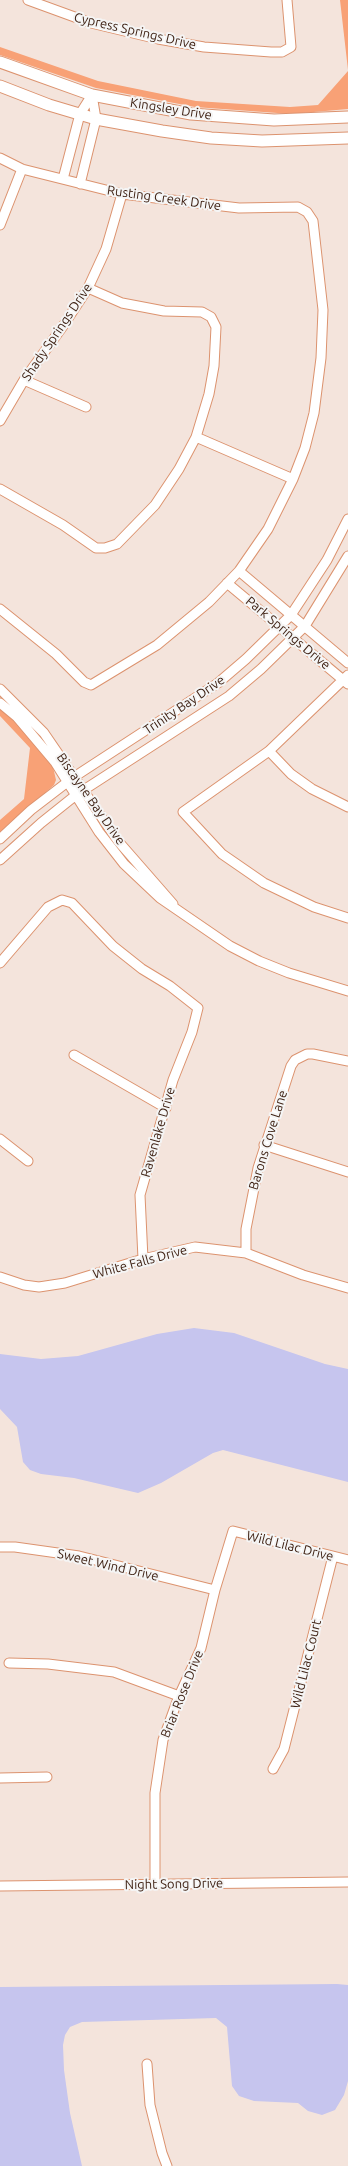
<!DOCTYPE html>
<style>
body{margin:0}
canvas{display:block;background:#f4e4dc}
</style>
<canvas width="348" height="2166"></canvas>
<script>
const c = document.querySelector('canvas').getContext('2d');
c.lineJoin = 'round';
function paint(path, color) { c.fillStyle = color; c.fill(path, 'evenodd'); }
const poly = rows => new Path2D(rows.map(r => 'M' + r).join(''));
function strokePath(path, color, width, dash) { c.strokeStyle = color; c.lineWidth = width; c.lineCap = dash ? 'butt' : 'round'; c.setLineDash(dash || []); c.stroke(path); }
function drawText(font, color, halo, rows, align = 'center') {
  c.font = font + ' Ubuntu,sans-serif'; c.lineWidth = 4; c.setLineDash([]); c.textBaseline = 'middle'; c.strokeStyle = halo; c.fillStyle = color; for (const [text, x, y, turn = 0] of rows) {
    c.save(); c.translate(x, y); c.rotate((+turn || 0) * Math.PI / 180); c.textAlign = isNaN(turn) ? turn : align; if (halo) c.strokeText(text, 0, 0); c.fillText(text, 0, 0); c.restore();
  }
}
paint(poly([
 [340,0,348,0,348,70],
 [0,47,98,81,196,101,290,107,318,105,348,71,348,109,291,114,195,107,96,88,0,55],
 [0,708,20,726,53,767,56,780,54,785,0,833,0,820,24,799,30,748,0,716]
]), '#f8a176');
paint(poly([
 [194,1328,234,1333,325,1364,348,1369,348,1482,223,1450,213,1453,161,1483,138,1493,74,1478,41,1474,30,1470,23,1462,17,1427,0,1409,0,1354,41,1359,78,1356,157,1334],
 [337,1984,348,1985,348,2081,344,2095,335,2110,322,2115,308,2111,298,2103,254,2101,239,2096,232,2086,227,2027,216,2018,82,2022,70,2027,65,2035,63,2045,64,2070,70,2113,82,2166,0,2166,0,1987]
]), '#c6c5ee');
const minor = poly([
 [28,0,91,23,158,39,204,47,271,52,282,52,291,47,287,0],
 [0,158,22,169,122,194,239,208,298,207,307,212,313,221,323,310,321,358,314,413,305,448,293,479,268,529,239,571,209,602,157,645,91,685,84,682,56,654,0,609],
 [63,179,80,114,92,95],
 [80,184,96,119,92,95],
 [0,225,22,169],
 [24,380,86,407],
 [0,421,24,380,63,326,88,288,106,249,122,194],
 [196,437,293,479],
 [0,489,63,525,96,548,105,548,117,544,155,505,179,469,196,437,209,394,214,366,216,327,211,317,202,312,164,311,122,303,88,288],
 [239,571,348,663],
 [227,583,348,684],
 [348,675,269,751,183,812,222,854,264,883,314,907,348,918],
 [0,689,44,733,118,841,173,904],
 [0,703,17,717,55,762,99,832,124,864,160,898,230,946,259,961,289,973,348,991],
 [269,751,291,774,312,789,348,807],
 [0,839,31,810,74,777,218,683,246,659,291,615,327,560,348,519],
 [0,860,41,823,76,795,229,696,261,669,305,626,348,556],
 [0,963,48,907,62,900,72,903,113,946,142,969,170,986,198,1008,192,1032,173,1080,140,1195,143,1259],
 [74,1055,166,1108],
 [0,1139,28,1161],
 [264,1145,348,1172],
 [246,1253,246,1229,258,1168,291,1066,295,1060,307,1054,313,1054,348,1061],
 [0,1277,24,1285,39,1287,65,1283,143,1259,195,1247,246,1253,303,1275,348,1288],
 [0,1547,15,1547,79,1556,215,1590],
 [9,1663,48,1664,114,1672,179,1696],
 [273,1769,284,1749,333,1556],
 [0,1778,47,1777],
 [155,1884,155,1793,163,1740,179,1696,201,1648,215,1590,233,1531,348,1560],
 [0,1886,348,1882],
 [147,2064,150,2105,162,2153,167,2166]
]);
const major = poly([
 [0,62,92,95,191,114,274,120,348,117],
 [0,86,49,105,96,119,162,131,211,138,262,141,348,138]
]);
strokePath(minor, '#dc936f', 11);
strokePath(major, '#dc936f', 13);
strokePath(minor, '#fff', 9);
strokePath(major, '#fff', 11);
drawText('13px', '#3f2214', '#f5f5f5', [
 ["Cypress Springs Drive",135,31,13],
 ["Kingsley Drive",171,109,9],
 ["Rusting Creek Drive",164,198,8],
 ["Shady Springs Drive",57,332,-56],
 ["Park Springs Drive",288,633,40],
 ["Trinity Bay Drive",184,705,-34],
 ["Biscayne Bay Drive",91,799,55],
 ["Ravenlake Drive",158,1132,-74],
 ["Barons Cove Lane",268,1140,-73],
 ["White Falls Drive",140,1262,-15],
 ["Wild Lilac Drive",290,1546,14],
 ["Sweet Wind Drive",108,1565,13],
 ["Wild Lilac Court",306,1664,-76],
 ["Briar Rose Drive",182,1694,-68],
 ["Night Song Drive",174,1884,-1]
]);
</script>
